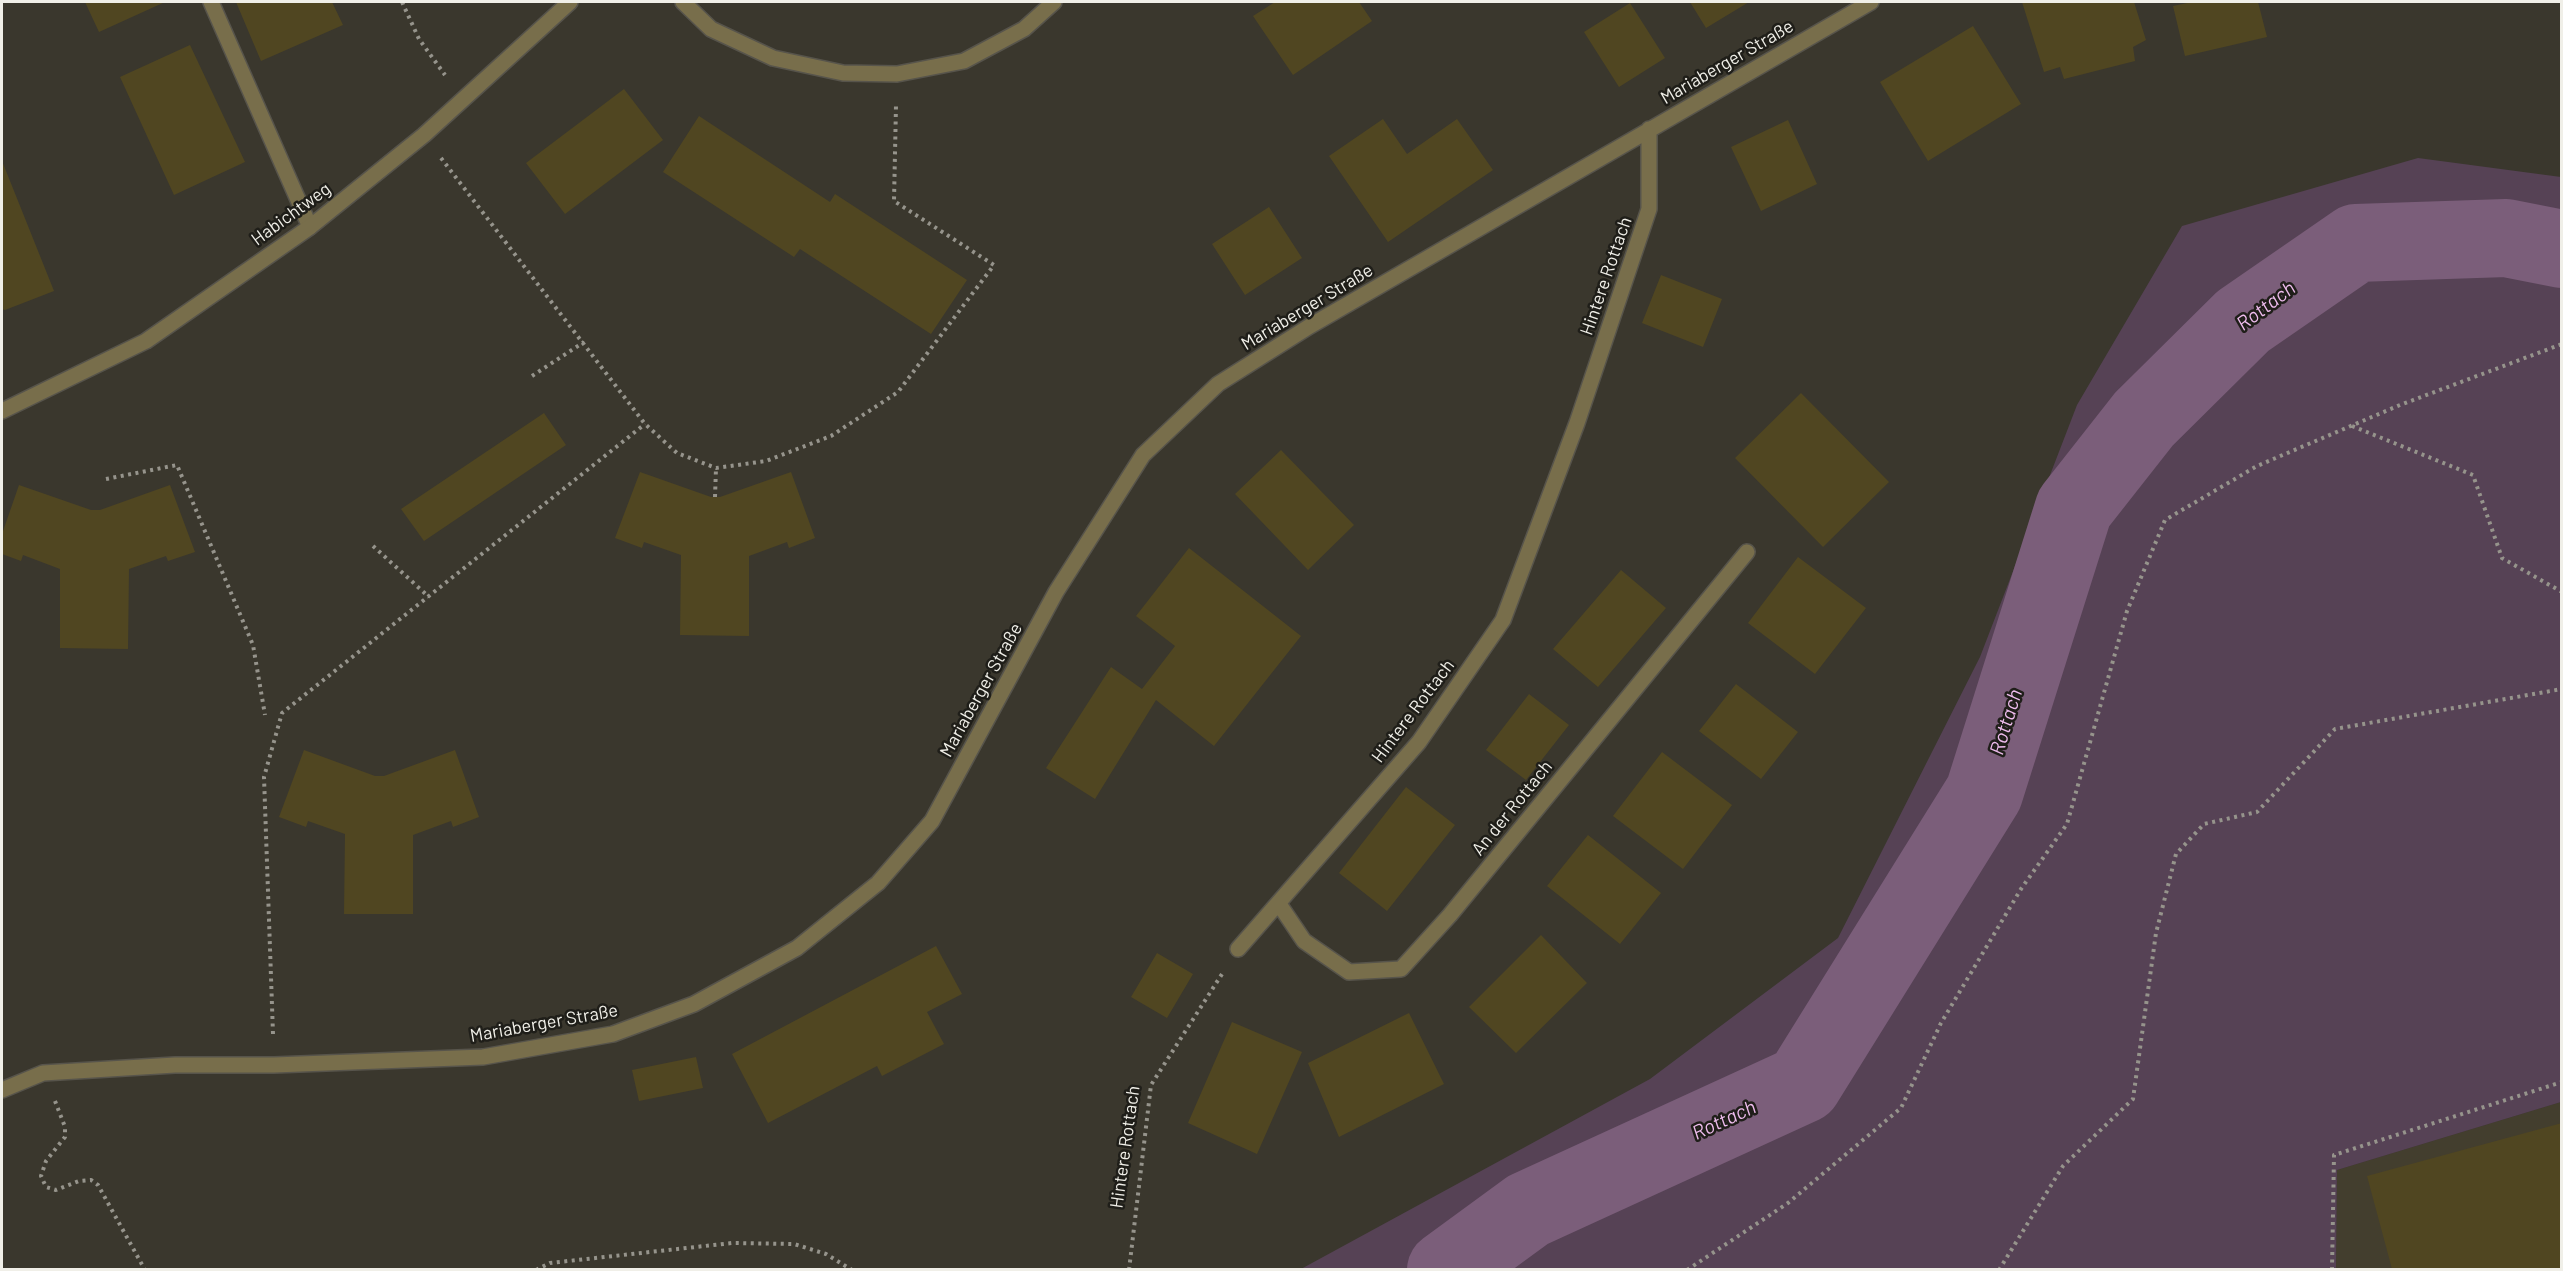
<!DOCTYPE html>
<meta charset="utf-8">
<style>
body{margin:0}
#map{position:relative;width:2563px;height:1271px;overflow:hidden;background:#3a372d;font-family:Barlow,sans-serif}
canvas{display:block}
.frame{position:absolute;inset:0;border:3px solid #f0efe8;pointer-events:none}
</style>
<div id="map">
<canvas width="2563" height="1271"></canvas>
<div class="frame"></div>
</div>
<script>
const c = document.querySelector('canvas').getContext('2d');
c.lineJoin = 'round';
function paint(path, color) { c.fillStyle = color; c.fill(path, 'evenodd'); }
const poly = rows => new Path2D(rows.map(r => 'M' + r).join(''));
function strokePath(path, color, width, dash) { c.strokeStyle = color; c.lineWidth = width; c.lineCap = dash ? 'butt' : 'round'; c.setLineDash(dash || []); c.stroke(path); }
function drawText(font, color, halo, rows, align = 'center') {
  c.font = font + ' Barlow,sans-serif'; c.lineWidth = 5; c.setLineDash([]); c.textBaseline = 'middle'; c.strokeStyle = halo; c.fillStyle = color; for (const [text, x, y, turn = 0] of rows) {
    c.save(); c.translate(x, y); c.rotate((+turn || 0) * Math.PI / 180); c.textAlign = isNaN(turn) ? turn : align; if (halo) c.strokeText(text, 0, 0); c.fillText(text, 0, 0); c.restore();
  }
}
paint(poly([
 [2561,1102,2561,1269,2336,1270,2337,1170]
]), '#433e2e');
paint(poly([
 [2418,158,2561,177,2561,1102,2337,1170,2336,1269,1301,1269,1650,1079,1838,938,1980,657,2077,405,2182,226]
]), '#564255');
strokePath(poly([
 [1446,1270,1528,1210,1803,1084,1984,793,2074,508,2144,419,2243,321,2356,243,2506,238,2562,249]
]), '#7b5e7a', 78);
paint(poly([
 [85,2,165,2,99,32],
 [236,2,332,2,343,25,261,61],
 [1275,2,1359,2,1372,21,1293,75,1253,16],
 [1690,2,1749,2,1706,28],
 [2022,2,2134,2,2146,40,2133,47,2135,61,2064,79,2060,67,2044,72],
 [2192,2,2258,2,2267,37,2185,56,2173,6],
 [1630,3,1665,58,1619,87,1584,32],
 [1973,26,2021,104,1928,161,1880,82],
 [190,45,245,162,174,195,120,77],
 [624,89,663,140,565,214,526,163],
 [699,116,830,202,835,194,967,280,931,334,800,249,794,257,663,172],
 [1383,119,1407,154,1457,119,1493,170,1388,242,1329,156],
 [1788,120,1817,184,1761,211,1731,147],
 [2,161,54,291,5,310,2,309],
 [1269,207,1302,258,1245,295,1212,244],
 [1661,275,1722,299,1703,347,1642,323],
 [1801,393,1889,482,1823,547,1735,458],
 [544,413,566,445,424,541,401,509],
 [1281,450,1354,525,1308,570,1235,494],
 [640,472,711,497,720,497,791,472,815,538,789,548,787,542,749,556,749,636,680,635,681,555,644,542,642,548,615,538],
 [19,485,91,510,100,510,170,485,195,552,168,561,166,556,129,569,128,649,60,648,60,569,23,555,21,561,2,554,2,534],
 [1189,548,1301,636,1214,746,1156,700,1095,799,1046,768,1111,667,1142,689,1175,646,1136,616],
 [1798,557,1866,608,1815,674,1748,623],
 [1621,570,1666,608,1598,687,1553,649],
 [1736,684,1798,732,1761,779,1699,731],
 [1529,694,1569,725,1526,780,1486,750],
 [304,750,375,776,384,776,455,750,479,817,453,827,451,821,413,835,413,914,344,914,345,834,308,821,306,827,279,817],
 [1662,752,1732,805,1683,869,1613,816],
 [1406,787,1455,825,1387,911,1339,873],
 [1588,835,1661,893,1620,944,1547,886],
 [1541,935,1587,983,1516,1053,1469,1007],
 [936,946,962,994,927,1012,944,1044,882,1076,877,1066,768,1123,732,1054],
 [1157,953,1193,974,1167,1018,1131,997],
 [1409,1013,1444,1084,1339,1137,1308,1063],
 [1232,1022,1302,1052,1257,1154,1188,1123],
 [696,1057,703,1088,639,1101,632,1070],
 [2562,1123,2562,1269,2392,1269,2367,1176]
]), '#504621');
const lane = poly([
 [211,2,310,227]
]);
const street = poly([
 [683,2,711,29,773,58,843,73,897,74,964,61,1024,29,1054,2],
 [2,411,146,341,310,227,424,135,570,2],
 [1279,904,1304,941,1349,972,1401,969,1450,915,1747,552],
 [1238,949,1419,742,1503,620,1577,423,1649,209,1649,129],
 [2,1090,43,1073,175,1065,274,1065,483,1057,613,1034,694,1004,797,948,878,883,932,821,1056,592,1143,455,1218,384,1310,326,1871,2]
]);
strokePath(lane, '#57544b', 18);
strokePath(street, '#57544b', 18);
strokePath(poly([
 [402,2,419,39,445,75],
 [441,158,645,424,677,453,716,468,766,461,831,436,898,392,994,265,894,201,896,105],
 [532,376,584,342],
 [2352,426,2473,475,2502,558,2562,592],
 [106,479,177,465,253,645,265,715],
 [715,497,716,468],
 [373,546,429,597],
 [273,1034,264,777,282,713,645,424],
 [55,1101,65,1127,65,1137,46,1161,41,1176,46,1187,56,1190,79,1181,91,1180,98,1185,145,1270],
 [536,1270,550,1263,732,1243,794,1244,826,1254,852,1270],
 [1129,1270,1151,1085,1222,974],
 [1687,1270,1788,1203,1901,1108,1941,1023,2021,889,2067,824,2127,611,2165,520,2257,466,2400,405,2562,344],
 [1999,1270,2063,1166,2133,1099,2156,933,2176,854,2204,824,2257,812,2335,729,2562,689],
 [2332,1270,2334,1155,2562,1082]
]), '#96948c', 4, [3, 4.5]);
strokePath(lane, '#786e4b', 15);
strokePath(street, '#786e4b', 15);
drawText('18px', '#f0efe8', '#1f1e19', [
 ["Mariaberger Straße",1727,62,-30],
 ["Habichtweg",291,214,-36],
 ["Hintere Rottach",1606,276,-71],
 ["Mariaberger Straße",1307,307,-31],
 ["Mariaberger Straße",981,690,-61],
 ["Hintere Rottach",1413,711,-53],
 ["An der Rottach",1512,808,-51],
 ["Mariaberger Straße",544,1023,-10],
 ["Hintere Rottach",1125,1147,-82]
]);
drawText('italic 20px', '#eebced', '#1f1e19', [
 ["Rottach",2266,306,-37],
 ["Rottach",2006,722,-73],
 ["Rottach",1724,1120,-25]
]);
</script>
